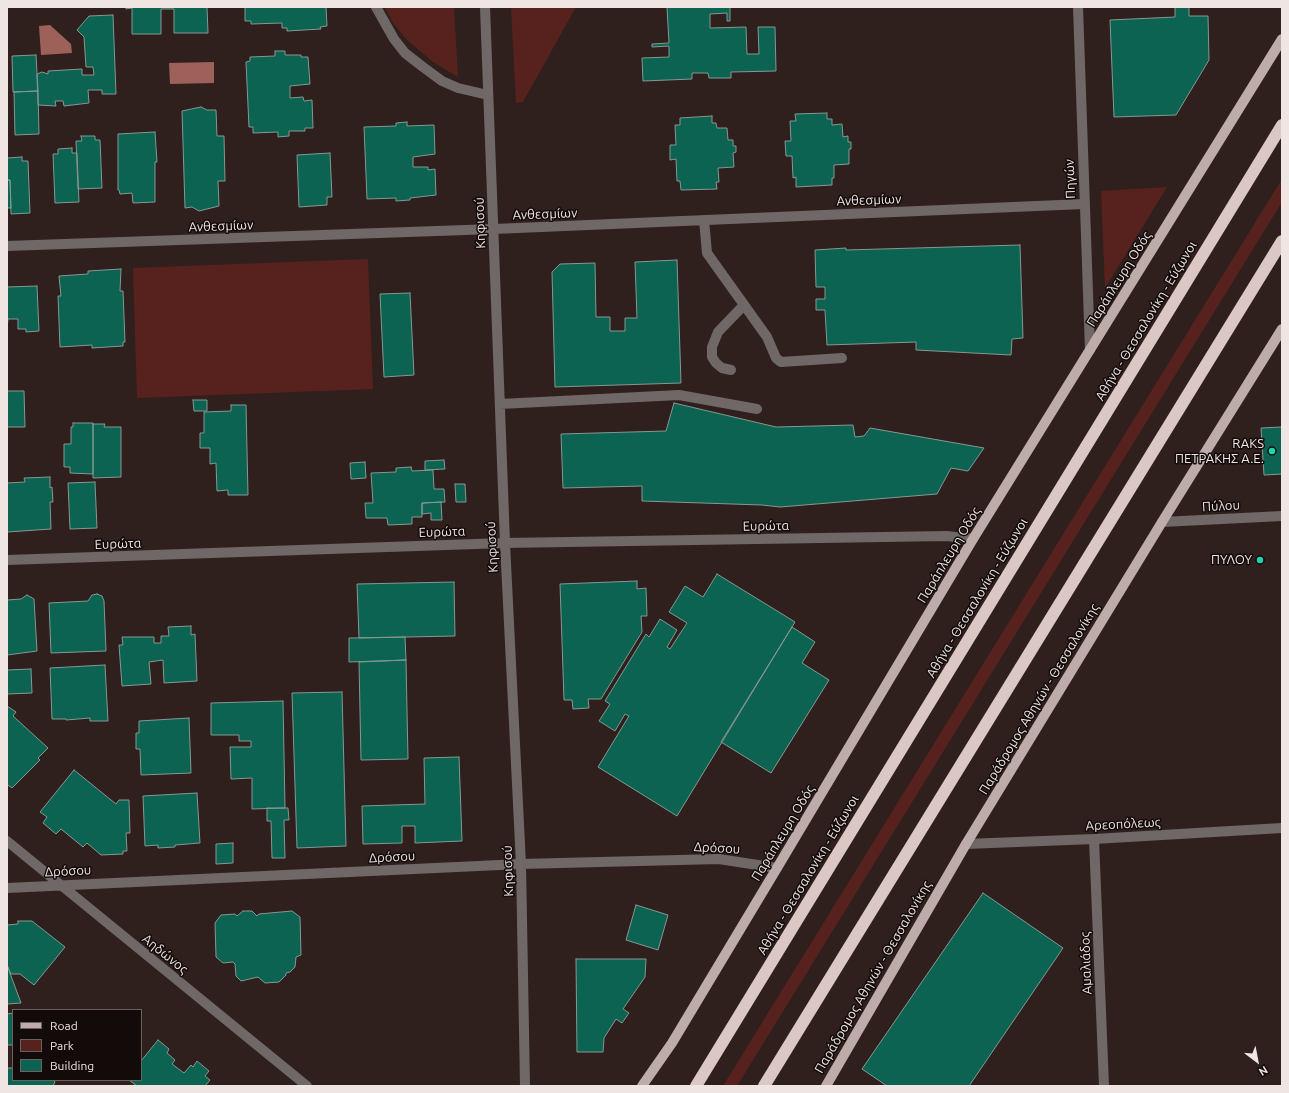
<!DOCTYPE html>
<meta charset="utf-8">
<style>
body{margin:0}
#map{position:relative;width:1289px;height:1093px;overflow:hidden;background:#2f201e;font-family:Ubuntu,sans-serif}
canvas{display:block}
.frame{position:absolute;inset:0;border:8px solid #efe5e3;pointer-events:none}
.legend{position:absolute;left:12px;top:1009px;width:130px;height:72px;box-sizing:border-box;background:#120b0a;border:1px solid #6a6261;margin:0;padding:5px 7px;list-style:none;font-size:12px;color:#efe5e3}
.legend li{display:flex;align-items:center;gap:8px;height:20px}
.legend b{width:20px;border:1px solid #6a6261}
.north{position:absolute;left:1237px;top:1041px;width:40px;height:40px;-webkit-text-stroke:3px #120b0a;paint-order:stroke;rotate:148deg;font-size:11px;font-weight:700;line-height:16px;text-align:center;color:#efe5e3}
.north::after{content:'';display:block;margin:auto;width:14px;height:18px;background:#efe5e3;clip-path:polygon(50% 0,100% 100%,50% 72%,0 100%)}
</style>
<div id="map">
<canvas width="1289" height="1093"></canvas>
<div class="frame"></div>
<ul class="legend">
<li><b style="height:5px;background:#bdaca9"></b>Road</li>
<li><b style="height:11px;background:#57221d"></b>Park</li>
<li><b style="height:11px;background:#0c6351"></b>Building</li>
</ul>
<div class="north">N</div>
</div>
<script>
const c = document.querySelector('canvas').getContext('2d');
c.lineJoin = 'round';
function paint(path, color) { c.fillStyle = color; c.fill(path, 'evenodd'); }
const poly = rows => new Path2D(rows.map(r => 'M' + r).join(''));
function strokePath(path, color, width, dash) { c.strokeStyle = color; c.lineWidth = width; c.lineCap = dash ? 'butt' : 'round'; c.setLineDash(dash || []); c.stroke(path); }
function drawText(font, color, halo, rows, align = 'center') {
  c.font = font + ' Ubuntu,sans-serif'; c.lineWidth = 3; c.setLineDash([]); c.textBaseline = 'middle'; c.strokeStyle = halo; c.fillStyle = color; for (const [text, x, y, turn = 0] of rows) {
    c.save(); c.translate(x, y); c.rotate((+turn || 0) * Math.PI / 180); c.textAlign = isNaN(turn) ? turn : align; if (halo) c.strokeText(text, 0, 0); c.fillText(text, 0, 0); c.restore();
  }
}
paint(poly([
 [385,7,454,7,458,77,433,62,407,40,393,23],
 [511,7,576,7,523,102,516,103],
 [1282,179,1282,202,737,1086,723,1086],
 [1167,187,1105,288,1101,191],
 [368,259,373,389,137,398,133,268]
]), '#57221d');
paint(poly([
 [50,25,71,44,72,53,41,55,39,26],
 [214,62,214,83,170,84,169,63]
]), '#9e6159');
const building = poly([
 [126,7,207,7,208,33,174,33,174,9,161,9,161,34,132,34,132,8,126,9,126,7],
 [245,7,326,7,327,26,320,27,321,29,287,31,287,28,282,28,282,23,251,24,251,21,245,21,245,7],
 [667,7,730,7,730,21,727,21,727,13,710,14,710,28,746,27,747,54,759,54,758,27,775,27,776,71,731,72,731,78,709,78,708,73,692,73,692,79,643,81,642,58,669,57,669,46,652,47,652,44,669,43,667,7],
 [1175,7,1189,7,1189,16,1208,16,1209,60,1176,115,1114,117,1110,20,1175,17,1175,7],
 [113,15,116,94,102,94,102,90,88,90,89,103,64,106,63,101,55,101,56,106,38,105,37,74,42,72,48,74,48,71,82,69,82,75,94,75,93,67,86,67,84,37,77,30,89,16,113,15],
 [275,51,285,51,285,55,301,55,301,57,308,57,310,84,290,86,290,98,303,97,304,101,312,100,313,128,305,128,305,131,289,131,289,136,278,137,278,132,253,133,253,127,249,127,246,62,250,61,250,57,275,56,275,51],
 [36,55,38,91,13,92,12,56,36,55],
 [38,91,39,134,15,135,14,92,38,91],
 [201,107,207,110,216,110,217,136,224,136,225,181,218,181,219,206,199,211,192,207,185,208,182,111,201,107],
 [827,113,827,119,832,119,832,125,842,124,843,137,848,136,848,142,851,142,851,149,849,149,849,164,834,165,834,178,832,178,832,185,796,187,796,177,793,178,792,156,786,156,785,141,791,141,790,121,796,121,795,114,827,113],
 [712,116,712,123,716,123,717,128,727,128,728,140,733,140,733,146,736,146,736,152,733,153,734,167,718,168,719,182,716,182,717,189,681,190,680,181,677,181,676,159,670,160,670,145,676,145,675,125,680,125,680,118,712,116],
 [407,122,407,126,434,125,435,154,413,157,413,167,428,167,428,170,435,169,436,195,410,198,410,200,396,201,396,198,367,199,364,127,396,126,396,123,407,122],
 [155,132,157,162,155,162,155,202,133,203,132,193,120,194,119,190,118,190,118,134,155,132],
 [81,136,95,136,95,140,100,140,102,188,78,189,76,141,82,141,81,136],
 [72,148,72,153,77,153,79,202,55,203,53,154,58,154,58,149,72,148],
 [330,153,332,197,327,197,327,205,299,207,297,155,330,153],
 [22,157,22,161,28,161,30,213,11,214,10,180,7,180,7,158,22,157],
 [7,180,10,180,11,208,7,208,7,180],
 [1020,245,1023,338,1012,339,1011,355,916,350,916,342,827,345,825,310,816,310,816,299,825,299,825,287,816,287,815,250,846,248,846,250,1020,245],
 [677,260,681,383,555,387,552,272,560,264,595,263,596,317,610,317,610,331,625,331,625,318,637,318,635,262,677,260],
 [121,269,120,291,123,291,125,342,123,342,123,346,92,348,92,345,60,347,58,296,61,296,59,276,88,274,88,271,121,269],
 [37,286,39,331,26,332,26,329,18,329,18,319,8,319,7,328,7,287,37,286],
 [410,293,414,375,384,377,380,294,410,293],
 [7,391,24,391,25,427,7,427,7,391],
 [193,400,207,400,207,411,194,411,193,400],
 [674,403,776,427,853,425,855,437,864,436,870,428,984,448,968,471,951,468,937,494,780,507,762,505,642,501,642,486,563,488,561,434,666,431,674,403],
 [231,405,246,405,248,495,228,495,228,490,217,491,216,463,210,464,210,448,200,448,200,433,204,433,204,412,231,411,231,405],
 [73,423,93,423,93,474,70,473,70,467,64,467,64,444,71,444,71,427,73,427,73,423],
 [93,424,105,424,104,427,121,427,121,477,93,478,93,424],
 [1282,427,1282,474,1264,475,1261,428,1282,427],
 [444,460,445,469,425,470,425,461,444,460],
 [365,462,366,478,351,479,350,463,365,462],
 [411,467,412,471,433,470,434,489,444,489,445,502,422,503,422,517,412,517,412,524,388,525,387,518,366,518,365,503,373,503,371,473,396,472,396,468,411,467],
 [50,477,50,488,52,487,53,502,50,502,51,529,7,532,7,483,25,482,24,478,50,477],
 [95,482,97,528,70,529,68,483,95,482],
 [455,484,465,484,466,502,456,502,455,484],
 [441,502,442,520,431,520,431,513,422,514,422,503,441,502],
 [717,574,795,622,677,816,598,767,629,716,625,714,615,731,599,721,610,704,605,701,646,634,649,637,660,619,677,630,667,647,670,649,687,623,669,612,685,586,703,597,717,574],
 [637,581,637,589,646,588,647,616,641,616,642,632,601,699,588,699,589,708,573,709,572,700,564,700,560,584,637,581],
 [454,582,455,636,359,638,357,584,454,582],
 [97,594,102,596,104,601,106,651,51,653,49,603,88,601,92,595,97,594],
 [27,595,34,599,37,651,7,655,7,600,21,599,27,595],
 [191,626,191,635,195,634,197,681,164,683,163,660,149,662,151,684,122,686,119,645,123,645,122,637,154,637,154,643,161,643,161,636,169,636,168,627,191,626],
 [792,627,815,642,802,663,829,680,771,773,721,742,792,627],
 [405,637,406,660,349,662,349,638,405,637],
 [406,660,408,759,361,760,359,662,406,660],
 [105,665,108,721,90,721,90,718,66,720,66,719,52,719,50,668,105,665],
 [31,669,32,693,7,694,7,670,31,669],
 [342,692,346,846,297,848,292,693,342,692],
 [283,701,285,808,252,809,252,778,231,779,230,747,251,747,251,741,239,741,239,735,211,735,211,703,283,701],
 [7,706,16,712,13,716,48,748,38,758,40,760,12,788,8,785,7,786,7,706],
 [189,718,191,773,141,775,140,749,136,749,136,733,139,733,139,721,189,718],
 [459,757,462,841,415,843,415,826,402,826,402,843,363,844,362,806,425,804,424,758,459,757],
 [74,770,116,804,119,800,129,800,130,833,126,833,127,851,123,851,123,854,101,855,87,843,83,847,61,829,56,834,43,823,47,817,40,812,74,770],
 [197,793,200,843,175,845,175,847,158,848,158,845,145,846,143,796,197,793],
 [267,808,288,808,289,820,284,820,285,858,272,858,271,821,267,821,267,808],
 [233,843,233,863,216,864,216,844,233,843],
 [983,893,1063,948,969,1086,887,1086,862,1069,983,893],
 [636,905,668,915,658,950,626,940,636,905],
 [243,911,252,911,257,916,259,914,292,911,300,917,301,955,296,957,295,967,290,972,286,973,286,975,279,982,265,983,258,977,241,981,236,976,235,964,233,962,223,963,216,957,215,923,221,915,235,914,237,916,243,911],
 [18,921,32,921,65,947,34,985,20,974,11,974,7,965,7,925,18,924,18,921],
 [7,955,7,965,21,1003,7,1004,7,955],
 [576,959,646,959,645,977,623,1009,629,1013,622,1023,616,1019,604,1038,603,1052,577,1052,576,959],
 [13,1013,13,1045,7,1045,7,1014,13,1013],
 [158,1040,169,1049,167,1053,175,1060,172,1064,184,1073,191,1065,193,1067,197,1061,209,1071,205,1076,210,1080,205,1086,137,1086,129,1080,141,1080,141,1061,158,1040],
 [7,1068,13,1068,13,1080,53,1080,55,1082,53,1086,7,1086,7,1068]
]);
paint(building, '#0c6351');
strokePath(building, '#859892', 1);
strokePath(poly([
 [376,7,394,39,405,53,423,67,442,81,458,88,488,95],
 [485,7,505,543,521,864,525,1086],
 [1078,7,1090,350],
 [704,220,707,253,767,337,776,358,781,362,842,358],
 [7,246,494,229,1084,204],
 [731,370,722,368,716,363,712,357,712,347,718,332,744,305],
 [500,404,679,395,757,409],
 [1162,522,1282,516],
 [7,560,505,543,947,536,973,539],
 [1094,839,1104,1086],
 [7,841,307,1086],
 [966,844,1094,839,1282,828],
 [7,888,521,864,719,859,777,868]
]), '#706866', 10);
strokePath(poly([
 [642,1086,672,1043,777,868,973,539,1282,39],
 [826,1086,966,844,1162,522,1282,329]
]), '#bdaca9', 10);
strokePath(poly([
 [696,1086,1282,125],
 [764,1086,1282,241]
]), '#dbc7c3', 12);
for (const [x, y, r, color] of [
 [1272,451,4,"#1dd5b1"],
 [1260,560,4,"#1dd5b1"]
]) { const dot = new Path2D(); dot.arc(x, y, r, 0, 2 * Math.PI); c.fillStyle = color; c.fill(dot); strokePath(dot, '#120b0a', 1.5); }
drawText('13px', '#efe5e3', '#120b0a', [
 ["Πηγών",1070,179,-92],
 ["Ανθεσμίων",869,200,-2],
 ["Ανθεσμίων",545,214,-2],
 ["Κηφισού",480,223,-92],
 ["Ανθεσμίων",221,226,-2],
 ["Παράπλευρη Οδός",1119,279,-58],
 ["Αθήνα - Θεσσαλονίκη - Εύζωνοι",1146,321,-59],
 ["Πύλου",1221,506,-3],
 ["Ευρώτα",766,526,-1],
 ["Ευρώτα",442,532,-2],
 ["Ευρώτα",118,544,-2],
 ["Κηφισού",492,547,-93],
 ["Παράπλευρη Οδός",949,555,-59],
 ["Αθήνα - Θεσσαλονίκη - Εύζωνοι",977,598,-59],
 ["Παράδρομος Αθηνών - Θεσσαλονίκης",1039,699,-59],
 ["Αρεοπόλεως",1123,824,-3],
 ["Παράπλευρη Οδός",783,833,-59],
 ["Δρόσου",717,848,3],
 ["Δρόσου",392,857,-3],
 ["Δρόσου",68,871,-3],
 ["Κηφισού",508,871,-92],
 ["Αθήνα - Θεσσαλονίκη - Εύζωνοι",808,875,-59],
 ["Αηδώνος",165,954,39],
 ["Αμαλιάδος",1086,963,-92],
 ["Παράδρομος Αθηνών - Θεσσαλονίκης",873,977,-60]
]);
drawText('13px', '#efe5e3', '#120b0a', [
 ["RAKS",1264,444],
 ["ΠΕΤΡΑΚΗΣ Α.Ε.",1264,459],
 ["ΠΥΛΟΥ",1252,560]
], 'right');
</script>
